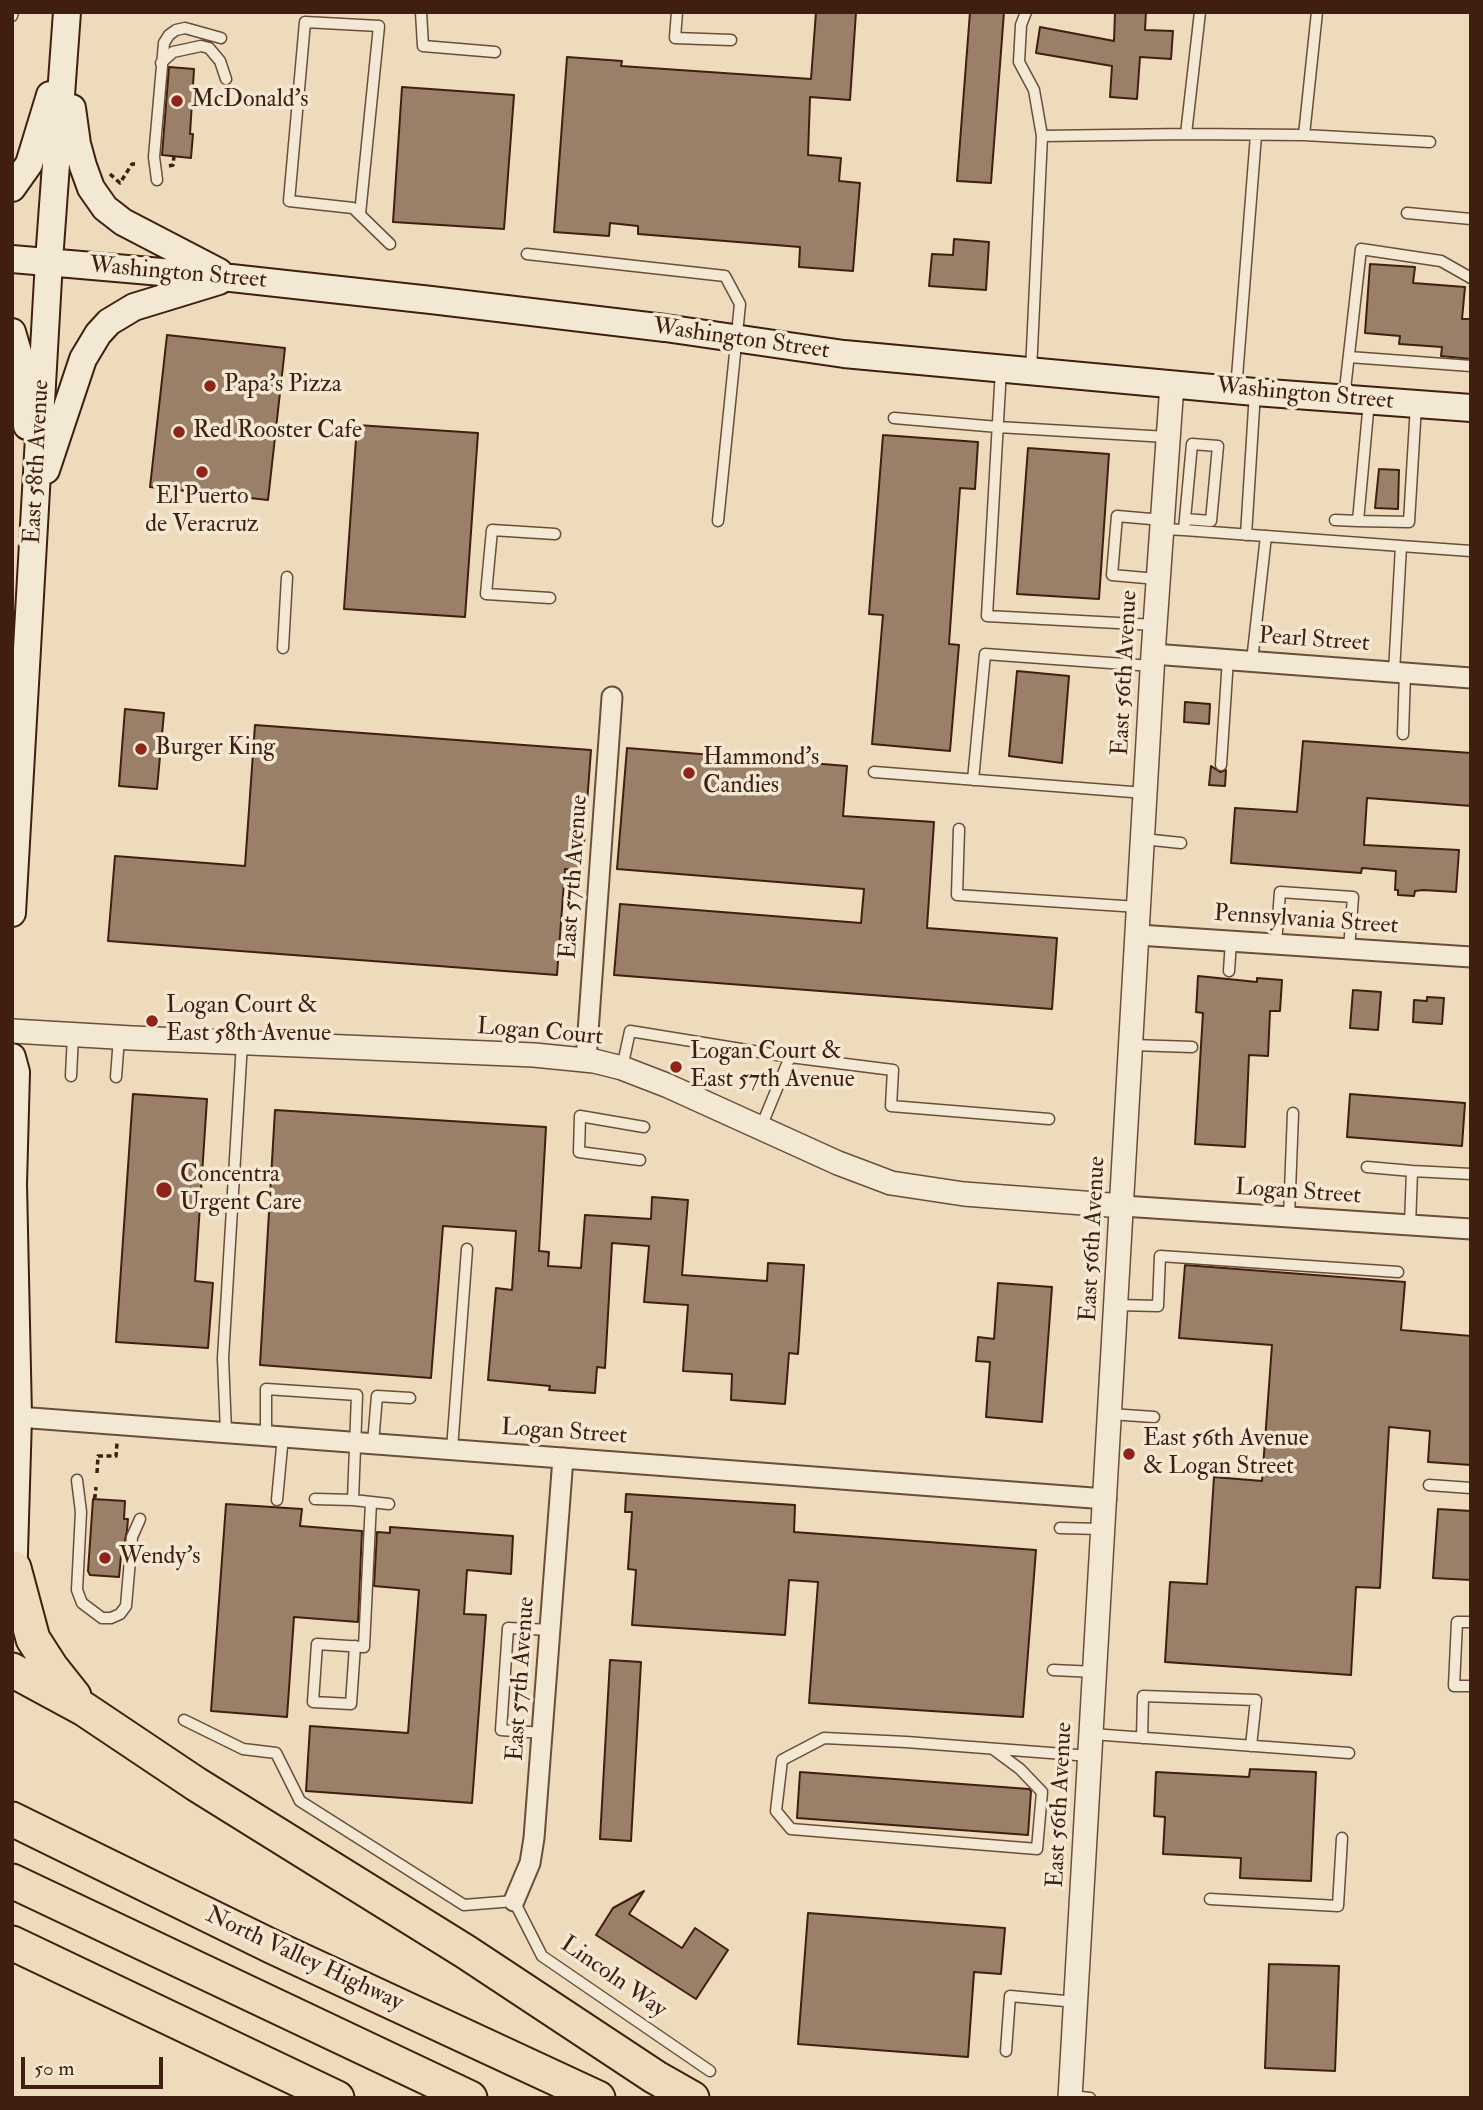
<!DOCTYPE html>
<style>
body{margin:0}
#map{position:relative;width:1483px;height:2110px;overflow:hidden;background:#eddbbc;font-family:"IM FELL Double Pica",serif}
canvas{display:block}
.frame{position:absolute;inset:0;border:14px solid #401e10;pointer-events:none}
.scale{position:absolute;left:21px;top:2057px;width:142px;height:32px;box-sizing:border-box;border:4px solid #401e10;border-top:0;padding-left:9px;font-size:21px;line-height:24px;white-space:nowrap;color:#401e10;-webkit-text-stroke:5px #f3e8d3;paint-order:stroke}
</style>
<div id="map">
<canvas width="1483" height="2110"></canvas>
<div class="frame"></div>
<div class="scale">50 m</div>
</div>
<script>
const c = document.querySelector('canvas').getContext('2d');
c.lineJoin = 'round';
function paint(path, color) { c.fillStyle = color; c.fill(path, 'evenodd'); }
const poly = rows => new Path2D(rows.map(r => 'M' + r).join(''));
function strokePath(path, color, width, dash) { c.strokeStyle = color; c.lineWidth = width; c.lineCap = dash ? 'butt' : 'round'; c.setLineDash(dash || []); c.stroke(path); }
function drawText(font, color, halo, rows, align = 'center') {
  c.font = font + ' "IM FELL Double Pica",serif'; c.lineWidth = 7; c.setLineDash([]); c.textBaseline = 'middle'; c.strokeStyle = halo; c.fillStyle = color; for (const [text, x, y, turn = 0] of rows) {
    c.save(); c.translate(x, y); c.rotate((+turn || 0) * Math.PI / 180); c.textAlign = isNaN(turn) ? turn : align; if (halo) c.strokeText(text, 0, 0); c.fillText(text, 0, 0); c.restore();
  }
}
const building = poly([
 [816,12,856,12,850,100,810,97,808,155,841,158,839,181,860,183,853,271,799,267,800,247,638,234,638,226,610,223,609,236,554,232,567,57,622,61,621,66,811,79,816,12],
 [970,12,1004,12,991,183,957,181,970,12],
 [1115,12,1146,12,1145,30,1173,31,1171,59,1140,57,1137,99,1110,97,1112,66,1036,53,1040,27,1114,41,1115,12],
 [169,67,194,69,190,134,193,134,191,158,162,155,169,67],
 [402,87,514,95,504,229,393,222,402,87],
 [954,239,989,242,986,290,929,286,932,254,953,255,954,239],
 [1370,264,1415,267,1413,283,1465,287,1462,319,1471,319,1471,359,1441,356,1442,347,1399,344,1400,336,1365,333,1370,264],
 [167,335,285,348,268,500,150,487,167,335],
 [357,425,478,433,465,617,344,609,357,425],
 [883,435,978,442,975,489,960,488,949,644,959,645,950,751,872,744,883,615,869,614,883,435],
 [1028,448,1109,454,1099,599,1017,594,1028,448],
 [1379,469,1399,470,1398,509,1375,508,1379,469],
 [1017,671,1069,676,1062,763,1009,756,1017,671],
 [1185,702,1210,704,1209,724,1184,722,1185,702],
 [125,709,164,713,157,789,119,786,125,709],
 [255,725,591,750,582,870,565,869,557,975,108,941,115,856,245,866,255,725],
 [1303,741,1471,753,1471,806,1367,798,1364,845,1459,850,1456,892,1423,890,1415,891,1414,896,1398,895,1398,890,1395,890,1396,871,1362,868,1361,873,1231,863,1235,808,1297,812,1303,741],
 [627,748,847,766,843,816,934,822,927,928,1057,938,1052,1009,614,975,620,904,861,923,864,889,617,869,627,748],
 [1211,766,1220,772,1226,770,1225,786,1209,785,1211,766],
 [1198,976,1257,982,1257,978,1282,980,1280,1011,1270,1011,1268,1056,1249,1055,1245,1147,1195,1144,1203,1013,1196,1012,1198,976],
 [1353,990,1381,992,1378,1030,1350,1028,1353,990],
 [1427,997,1444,998,1442,1024,1413,1022,1414,1000,1427,1001,1427,997],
 [133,1094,207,1099,195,1281,213,1283,208,1348,116,1342,133,1094],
 [1350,1094,1465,1103,1462,1146,1347,1137,1350,1094],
 [275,1110,546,1127,539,1251,549,1252,548,1266,581,1268,585,1215,651,1219,652,1197,688,1200,682,1275,767,1281,768,1263,804,1265,798,1354,789,1353,785,1404,731,1400,732,1374,683,1371,688,1305,644,1302,649,1246,612,1243,605,1368,597,1367,595,1393,549,1390,550,1386,488,1380,496,1288,512,1290,516,1231,443,1226,431,1378,260,1365,275,1110],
 [1185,1265,1405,1282,1401,1330,1471,1336,1471,1465,1428,1462,1430,1431,1389,1427,1380,1588,1356,1587,1351,1675,1165,1662,1170,1582,1207,1584,1214,1477,1262,1481,1272,1345,1179,1338,1185,1265],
 [998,1283,1052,1287,1042,1422,986,1417,990,1362,976,1361,978,1337,994,1339,998,1283],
 [626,1494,795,1505,794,1532,1036,1550,1023,1717,809,1703,818,1582,789,1580,785,1635,632,1625,636,1570,628,1569,632,1512,625,1512,626,1494],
 [93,1499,125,1501,124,1519,128,1519,127,1531,124,1545,122,1545,119,1577,90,1575,88,1571,93,1499],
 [226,1504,302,1509,300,1526,362,1531,358,1622,294,1617,287,1717,211,1711,226,1504],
 [1438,1509,1471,1511,1471,1580,1433,1578,1438,1509],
 [390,1527,513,1536,511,1574,467,1570,464,1614,486,1615,472,1803,306,1791,310,1726,408,1733,419,1590,374,1586,377,1532,390,1533,390,1527],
 [610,1660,641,1662,631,1841,600,1839,610,1660],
 [1250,1769,1316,1772,1311,1881,1240,1878,1241,1858,1163,1854,1165,1817,1154,1816,1156,1772,1249,1777,1250,1769],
 [800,1772,1029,1789,1031,1791,1028,1835,797,1818,800,1772],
 [644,1891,629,1914,682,1948,695,1928,728,1950,696,1999,596,1935,613,1908,644,1891],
 [808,1913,1005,1928,1001,1974,974,1972,968,2057,798,2044,808,1913],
 [1269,1964,1339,1966,1335,2071,1265,2068,1269,1964]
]);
paint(building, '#9a8069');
strokePath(building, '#401e10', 2);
const service = poly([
 [421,12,423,46,495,52],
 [677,12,675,38,731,40],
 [1026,12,1021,25,1019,62,1034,90,1042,136],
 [1200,12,1186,134,1304,135,1430,142],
 [12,16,13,12],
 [161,63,173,52,201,46,209,48,220,61,226,79],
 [1304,135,1317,12],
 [157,180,154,157,164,43,169,35,176,30,185,28,221,38],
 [1407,213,1471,219],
 [360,214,379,26,305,22,289,201,353,208,390,244],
 [527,254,725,276,740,304,718,521],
 [1349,357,1471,366],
 [1001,369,987,616,1155,625],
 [1031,371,1042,136,1186,134],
 [1236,390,1256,135],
 [1344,398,1361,249,1441,261,1471,278],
 [894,418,998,427,1167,437],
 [1335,520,1358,521,1369,401],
 [1358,521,1409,522,1416,405],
 [1162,529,1184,530,1185,519,1192,444,1218,446,1211,521,1185,519],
 [1184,530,1401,546],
 [1246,535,1255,392],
 [1157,579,1112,575,1117,516,1162,520],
 [550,598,486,594,492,530,555,534],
 [283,648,287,577],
 [1252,661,1266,536],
 [1394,672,1401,546,1471,551],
 [1403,734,1405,673],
 [1221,765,1228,659],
 [874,772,1145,793],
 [973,780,985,654,1152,666],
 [959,829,957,895,1138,907],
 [1143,839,1181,843],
 [1276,944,1280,892,1353,897,1349,949],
 [1229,971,1231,941],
 [1132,1045,1192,1047],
 [790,1057,893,1070,891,1106,1049,1119],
 [622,1068,630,1031,790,1057,761,1127],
 [71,1076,73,1035],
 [116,1077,119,1038],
 [640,1160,579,1152,580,1116,644,1127],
 [1367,1167,1412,1171,1410,1225],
 [1412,1171,1471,1174],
 [1289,1217,1293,1113],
 [1117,1305,1158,1306,1160,1256,1398,1272],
 [1110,1414,1154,1417],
 [226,1432,223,1358,242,1043],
 [266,1435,266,1389,357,1395,353,1500,315,1499],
 [373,1443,377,1396,410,1398],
 [452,1449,467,1249],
 [77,1480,81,1512,77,1590,82,1603,102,1618,111,1618,120,1614,126,1606,132,1537,140,1519],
 [1429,1485,1471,1488],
 [277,1500,283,1436],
 [353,1500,389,1504],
 [1060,1528,1101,1529],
 [1471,1622,1457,1622,1454,1686,1471,1686],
 [355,1646,351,1704,313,1702,317,1644,364,1647,371,1502],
 [1053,1670,1095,1672],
 [184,1720,243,1749,276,1753,300,1801,464,1905,514,1901,542,1956,710,2071],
 [543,1733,501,1730,508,1628,551,1630],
 [1092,1734,1349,1753],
 [1142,1738,1143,1696,1256,1700,1251,1746],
 [993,1749,1020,1769,1042,1792,1037,1849,791,1829,776,1811,782,1760,824,1738,906,1742,1090,1756],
 [1210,1899,1338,1906,1342,1838],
 [1006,2051,1010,1996,1076,2002],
 [1071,2096,1090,2098]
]);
const minor = poly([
 [1153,654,1471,678],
 [1138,935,1471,957],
 [586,1060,612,697],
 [1123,1206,1471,1229],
 [18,1417,1106,1499],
 [514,1901,530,1863,534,1838,563,1458]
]);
const tertiary = poly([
 [12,1031,132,1038,534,1055,594,1061,622,1068,666,1085,838,1163,891,1183,964,1194,1123,1206],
 [1070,2098,1153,654,1172,384]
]);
const secondary = poly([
 [72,108,77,144,83,166,91,188,105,208,123,222,219,272],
 [12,188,29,164,50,95],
 [12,259,231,278,431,300,665,328,844,354,1255,392,1471,408],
 [12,332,20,359,27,426],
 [46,470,83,359,98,334,109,322,134,307,219,281],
 [12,913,49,261,67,12],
 [12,1057,16,1072,13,1184,18,1417,13,1586]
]);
const motorway = poly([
 [14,1568,33,1639,51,1667,74,1696],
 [12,1670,84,1709,196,1784,466,1952,655,2077,692,2098],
 [12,1819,273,1947,598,2098],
 [12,1881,470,2098],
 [12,1943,337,2098]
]);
strokePath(service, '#6b4d3b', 13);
strokePath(minor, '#6b4d3b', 23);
strokePath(tertiary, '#6b4d3b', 26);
strokePath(secondary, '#401e10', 30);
strokePath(motorway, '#401e10', 37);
strokePath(poly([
 [169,166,173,165,174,156],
 [110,174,120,183,132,164,136,164],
 [97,1473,98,1456,116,1456,117,1443],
 [93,1497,95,1497,96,1487]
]), '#401e10', 3.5, [5, 3.5]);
strokePath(service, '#f3e8d3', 10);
strokePath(minor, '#f3e8d3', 19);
strokePath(tertiary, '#f3e8d3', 23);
strokePath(secondary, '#f3e8d3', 26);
strokePath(motorway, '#eddbbc', 33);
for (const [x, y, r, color] of [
 [177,101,7,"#8f2418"],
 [210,386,7,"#8f2418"],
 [179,432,7,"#8f2418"],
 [202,472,7,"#8f2418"],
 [141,749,7,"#8f2418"],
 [689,773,7,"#8f2418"],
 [152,1021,7,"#8f2418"],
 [676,1067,7,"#8f2418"],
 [164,1190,9,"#8f2418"],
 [1129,1454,7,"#8f2418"],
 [105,1558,7,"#8f2418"]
]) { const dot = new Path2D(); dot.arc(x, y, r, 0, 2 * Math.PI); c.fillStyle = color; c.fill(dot); strokePath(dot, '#f3e8d3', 2.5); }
drawText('24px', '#401e10', '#f3e8d3', [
 ["McDonald's",191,101],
 ["Papa's Pizza",224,386],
 ["Red Rooster Cafe",193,432],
 ["El Puerto",202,498,"center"],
 ["de Veracruz",202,526,"center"],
 ["Burger King",155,749],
 ["Hammond's",703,759],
 ["Candies",703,787],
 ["Logan Court &",166,1007],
 ["East 58th Avenue",166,1035],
 ["Logan Court &",690,1053],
 ["East 57th Avenue",690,1081],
 ["Concentra",180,1176],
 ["Urgent Care",180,1204],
 ["East 56th Avenue",1143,1440],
 ["& Logan Street",1143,1468],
 ["Wendy's",119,1558]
], 'left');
drawText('24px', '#401e10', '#f3e8d3', [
 ["Washington Street",178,274,5],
 ["Washington Street",741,340,8],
 ["Washington Street",1305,395,5],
 ["East 58th Avenue",38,462,-87],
 ["Pearl Street",1314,641,4],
 ["East 56th Avenue",1126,673,-87],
 ["East 57th Avenue",575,877,-86],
 ["Pennsylvania Street",1306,921,4],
 ["Logan Court",540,1033,5],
 ["Logan Street",1298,1193,4],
 ["East 56th Avenue",1094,1239,-87],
 ["Logan Street",564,1433,4],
 ["East 57th Avenue",522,1679,-86],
 ["East 56th Avenue",1061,1805,-87],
 ["North Valley Highway",304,1960,25],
 ["Lincoln Way",613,1978,35]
]);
</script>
